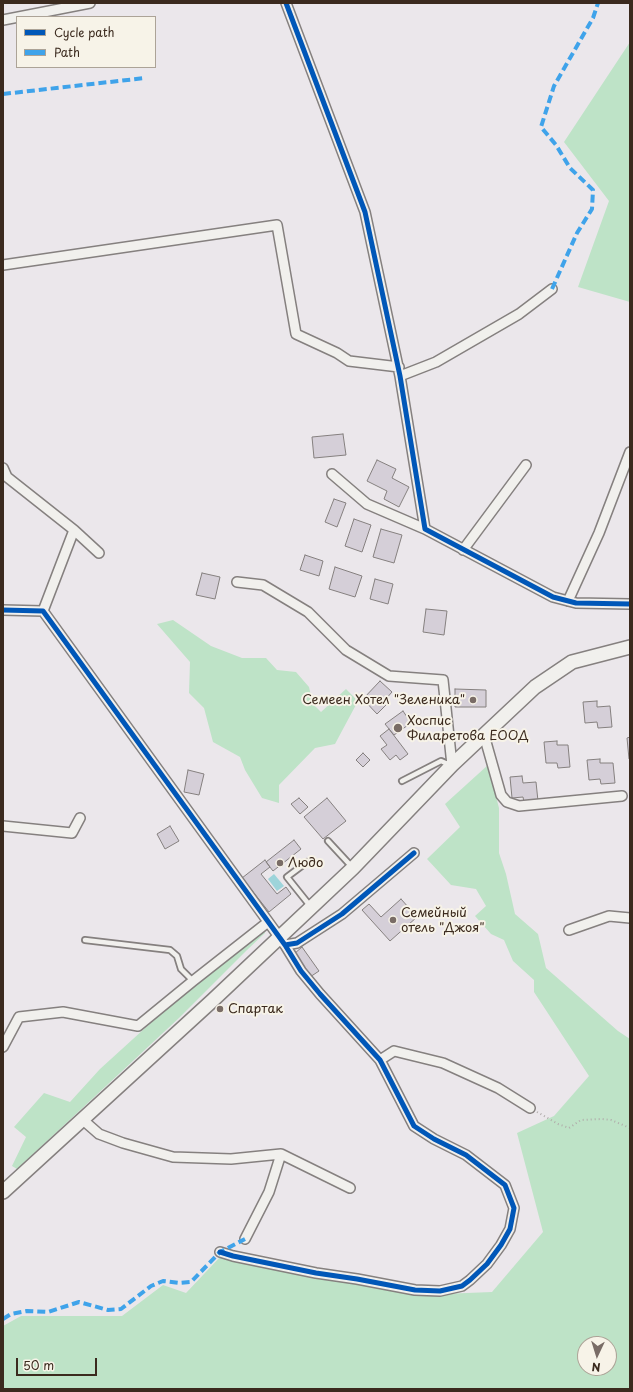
<!DOCTYPE html>
<meta charset="utf-8">
<style>
body{margin:0}
#map{position:relative;width:633px;height:1392px;overflow:hidden;background:#ebe7eb;font-family:"Playpen Sans",sans-serif}
canvas{display:block}
.frame{position:absolute;inset:0;border:4px solid #3b2a1e;pointer-events:none}
.legend{position:absolute;left:16px;top:16px;width:140px;height:52px;box-sizing:border-box;background:#f7f3e8;border:1px solid #aca397;margin:0;padding:5px 7px;list-style:none;font-size:12px;color:#3b2a1e}
.legend li{display:flex;align-items:center;gap:8px;height:20px}
.legend b{width:20px;border:1px solid #aca397}
.north{position:absolute;left:577px;top:1336px;width:40px;height:40px;box-sizing:border-box;background:#f7f3e8;border:1px solid #aca397;border-radius:50%;rotate:184deg;font-size:11px;font-weight:700;line-height:16px;text-align:center;color:#3b2a1e}
.north::after{content:'';display:block;margin:auto;width:14px;height:18px;background:#796c66;clip-path:polygon(50% 0,100% 100%,50% 72%,0 100%)}
.scale{position:absolute;left:16px;top:1358px;width:81px;height:18px;box-sizing:border-box;border:2px solid #3b2a1e;border-top:0;padding-left:5px;font-size:12px;line-height:14px;white-space:nowrap;color:#3b2a1e;-webkit-text-stroke:3px #f7f3e8;paint-order:stroke}
</style>
<div id="map">
<canvas width="633" height="1392"></canvas>
<div class="frame"></div>
<ul class="legend">
<li><b style="height:5px;background:#0057b8"></b>Cycle path</li>
<li><b style="height:5px;background:#3fa3ea"></b>Path</li>
</ul>
<div class="north">N</div>
<div class="scale">50 m</div>
</div>
<script>
const c = document.querySelector('canvas').getContext('2d');
c.lineJoin = 'round';
function paint(path, color) { c.fillStyle = color; c.fill(path, 'evenodd'); }
const poly = rows => new Path2D(rows.map(r => 'M' + r).join(''));
function strokePath(path, color, width, dash) { c.strokeStyle = color; c.lineWidth = width; c.lineCap = dash ? 'butt' : 'round'; c.setLineDash(dash || []); c.stroke(path); }
function drawText(font, color, halo, rows, align = 'center') {
  c.font = font + ' "Playpen Sans",sans-serif'; c.lineWidth = 4; c.setLineDash([]); c.textBaseline = 'middle'; c.strokeStyle = halo; c.fillStyle = color; for (const [text, x, y, turn = 0] of rows) {
    c.save(); c.translate(x, y); c.rotate((+turn || 0) * Math.PI / 180); c.textAlign = isNaN(turn) ? turn : align; if (halo) c.strokeText(text, 0, 0); c.fillText(text, 0, 0); c.restore();
  }
}
paint(poly([
 [630,42,630,302,578,287,609,201,564,142],
 [173,620,211,646,242,658,266,658,277,670,296,672,309,687,313,704,321,712,346,689,358,701,335,744,315,748,279,785,279,803,262,798,245,770,240,757,213,742,204,708,189,693,190,662,157,624],
 [488,765,499,808,499,853,506,874,515,914,538,934,546,968,618,1031,630,1039,630,1389,3,1389,3,1326,21,1316,122,1316,163,1285,186,1293,221,1256,416,1295,492,1292,543,1232,517,1133,554,1116,589,1076,534,992,534,980,513,961,504,940,491,934,475,916,486,906,476,889,451,885,427,859,460,827,445,804],
 [585,1344,609,1344,609,1368,585,1368],
 [263,929,265,933,247,950,179,1018,17,1169,12,1166,26,1137,14,1127,44,1093,70,1102,100,1069,144,1029,196,983]
]), '#bee3c7');
paint(poly([
 [274,874,284,886,277,891,268,879]
]), '#9dd4da');
const building = poly([
 [343,434,346,455,314,458,312,437,343,434],
 [377,460,396,469,392,478,409,487,399,507,384,499,387,491,367,481,377,460],
 [334,499,346,503,337,527,325,522,334,499],
 [354,519,371,525,362,552,345,546,354,519],
 [381,529,402,535,394,563,373,557,381,529],
 [305,555,323,561,319,576,300,570,305,555],
 [335,567,362,576,355,597,329,589,335,567],
 [202,573,220,577,215,599,196,595,202,573],
 [375,579,393,584,388,604,370,599,375,579],
 [426,609,447,611,444,635,423,632,426,609],
 [380,681,392,692,384,701,387,704,377,714,363,699,380,681],
 [455,689,486,690,486,707,455,707,455,689],
 [597,701,597,707,610,706,612,727,598,728,597,722,585,723,583,702,597,701],
 [403,711,411,723,394,735,385,724,403,711],
 [389,729,408,754,400,760,396,755,390,760,381,749,387,745,380,736,389,729],
 [630,737,630,759,629,759,627,738,630,737],
 [557,741,557,745,568,745,570,767,558,768,557,763,546,763,544,742,557,741],
 [363,753,370,760,363,767,356,760,363,753],
 [600,759,600,763,613,763,615,783,601,784,600,779,589,780,587,760,600,759],
 [188,770,204,774,199,795,184,792,188,770],
 [522,776,523,783,536,782,538,801,524,802,523,797,512,798,510,777,522,776],
 [299,798,308,807,300,814,291,804,299,798],
 [327,798,346,821,323,839,304,817,327,798],
 [170,826,179,841,165,849,157,834,170,826],
 [294,840,301,849,273,871,266,862,294,840],
 [265,860,270,867,261,874,277,894,286,887,291,894,269,912,242,878,265,860],
 [401,899,417,917,390,941,362,910,369,904,381,917,401,899],
 [302,947,319,971,310,977,294,954,302,947]
]);
paint(building, '#d5cfd8');
strokePath(building, '#85807f', 1);
const lane = poly([
 [402,781,441,761,450,765],
 [328,841,353,868],
 [307,862,287,877,311,907],
 [85,940,170,950,177,956,181,969,193,981]
]);
const street = poly([
 [286,3,365,212,400,376,425,529,553,597,576,603,630,604],
 [3,20,90,3],
 [3,265,277,225,296,334,337,353,349,361,399,367],
 [400,376,436,362,519,314,552,289],
 [3,468,7,477,74,530,99,553],
 [332,474,367,504,425,529],
 [463,550,526,465],
 [237,582,263,585,308,612,346,650,389,676,443,680,452,765],
 [568,601,599,533,630,452],
 [3,610,43,611,285,945,297,943,342,914,414,853],
 [43,611,74,530],
 [484,735,501,795,507,802,519,806,622,796],
 [3,826,72,833,80,818],
 [569,930,609,916,630,918],
 [3,1047,19,1017,63,1012,138,1026,193,981,268,922],
 [380,1060,394,1051,443,1063,498,1088,530,1108],
 [83,1120,99,1134,123,1143,173,1157,231,1159,281,1154,350,1188],
 [245,1239,269,1192,281,1154],
 [220,1252,233,1256,316,1273,357,1279,415,1290,440,1291,462,1286,470,1280,487,1264,501,1245,510,1229,514,1208,505,1185,466,1155,434,1139,414,1126,380,1060,320,994,301,971,285,945]
]);
const secondary = poly([
 [3,1192,213,1000,353,868,452,765,535,687,572,662,630,647]
]);
strokePath(lane, '#85807f', 8);
strokePath(street, '#85807f', 12);
strokePath(secondary, '#85807f', 16);
strokePath(poly([
 [537,1112,558,1124,569,1128,581,1120,602,1119,611,1120,630,1128]
]), '#b0acaa', 2, [1, 3]);
strokePath(lane, '#f1f0ed', 4.5);
strokePath(street, '#f1f0ed', 9);
strokePath(secondary, '#f1f0ed', 13);
strokePath(poly([
 [3,94,145,78],
 [552,289,577,233,592,209,593,190,570,168,556,145,541,127,554,86,593,18,598,3],
 [3,1319,11,1314,27,1311,48,1312,79,1302,108,1310,121,1309,151,1286,163,1281,179,1283,191,1282,220,1252,245,1239]
]), '#3fa3ea', 4, [8, 4]);
strokePath(poly([
 [286,3,365,212,400,376,425,529,553,597,576,603,630,604],
 [3,610,43,611,285,945,297,943,342,914,414,853],
 [220,1252,233,1256,316,1273,357,1279,415,1290,440,1291,462,1286,470,1280,487,1264,501,1245,510,1229,514,1208,505,1185,466,1155,434,1139,414,1126,380,1060,320,994,301,971,285,945]
]), '#0057b8', 5);
for (const [x, y, r, color] of [
 [473,700,4,"#796c66"],
 [398,728,5,"#796c66"],
 [280,863,4,"#796c66"],
 [393,920,4,"#796c66"],
 [220,1009,4,"#796c66"]
]) { const dot = new Path2D(); dot.arc(x, y, r, 0, 2 * Math.PI); c.fillStyle = color; c.fill(dot); strokePath(dot, '#f7f3e8', 1.5); }
drawText('13px', '#3b2a1e', '#f7f3e8', [
 ["Семеен Хотел \"Зеленика\"",465,700,"right"],
 ["Хоспис",407,721],
 ["Филаретова ЕООД",407,736],
 ["Людо",288,863],
 ["Семейный",401,913],
 ["отель \"Джоя\"",401,928],
 ["Спартак",228,1009]
], 'left');
</script>
